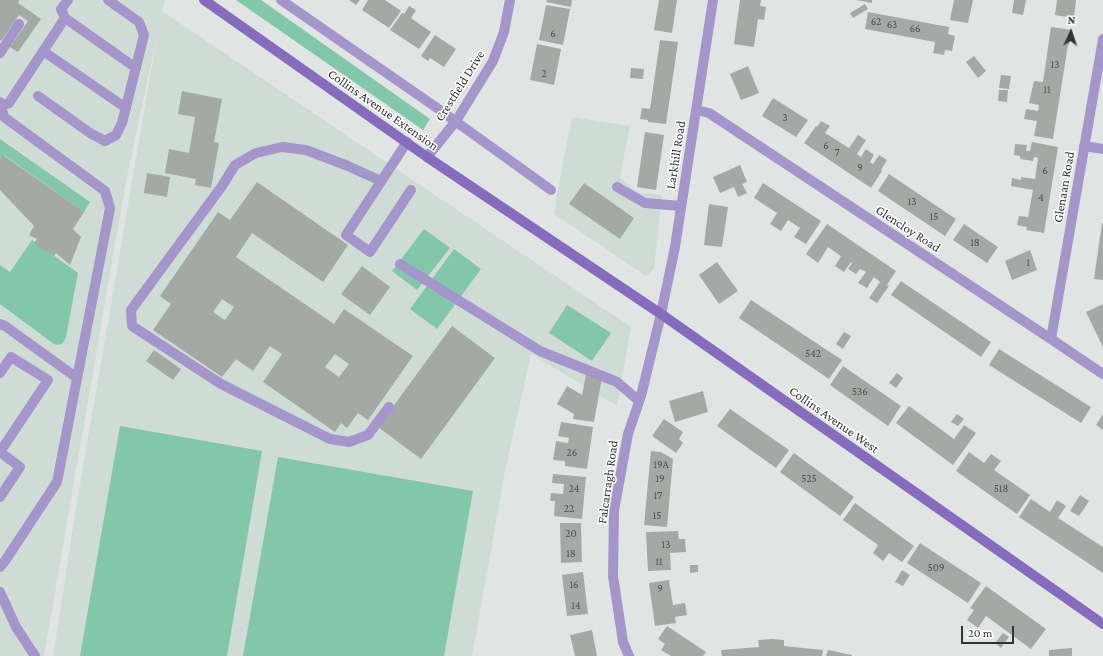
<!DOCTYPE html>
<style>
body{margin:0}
#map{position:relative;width:1103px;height:656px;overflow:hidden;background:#e0e5e3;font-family:"Crimson Pro",serif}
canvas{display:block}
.north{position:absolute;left:1051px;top:12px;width:40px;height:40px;-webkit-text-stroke:3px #fff;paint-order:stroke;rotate:3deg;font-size:11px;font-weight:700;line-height:16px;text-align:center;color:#323433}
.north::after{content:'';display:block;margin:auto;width:14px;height:18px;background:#323433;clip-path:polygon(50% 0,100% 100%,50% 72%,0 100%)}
.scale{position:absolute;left:961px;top:626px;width:53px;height:18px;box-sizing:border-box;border:2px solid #323433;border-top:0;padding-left:5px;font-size:12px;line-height:14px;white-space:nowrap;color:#323433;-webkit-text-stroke:3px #fff;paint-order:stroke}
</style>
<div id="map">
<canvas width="1103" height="656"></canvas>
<div class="north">N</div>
<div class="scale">20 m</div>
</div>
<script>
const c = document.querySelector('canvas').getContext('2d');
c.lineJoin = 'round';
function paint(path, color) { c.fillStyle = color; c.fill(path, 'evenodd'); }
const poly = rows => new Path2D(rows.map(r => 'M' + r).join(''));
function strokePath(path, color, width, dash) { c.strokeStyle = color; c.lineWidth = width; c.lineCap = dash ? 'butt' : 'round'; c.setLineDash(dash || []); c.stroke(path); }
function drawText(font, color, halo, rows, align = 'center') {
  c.font = font + ' "Crimson Pro",serif'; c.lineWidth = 3; c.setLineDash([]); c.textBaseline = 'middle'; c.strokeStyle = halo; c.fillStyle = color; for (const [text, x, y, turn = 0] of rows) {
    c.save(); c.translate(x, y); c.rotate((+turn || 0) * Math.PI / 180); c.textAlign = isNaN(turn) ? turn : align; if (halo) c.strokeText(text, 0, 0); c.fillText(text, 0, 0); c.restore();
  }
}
paint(poly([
 [0,0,165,0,162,11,631,327,617,406,531,354,506,466,472,656,53,656,77,502,157,36,126,181,44,656,0,656],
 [572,117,630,126,620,178,640,193,662,195,654,269,646,276,554,214,556,199]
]), '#cfdcd6');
paint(poly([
 [236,0,261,0,430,119,423,130],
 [0,139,90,202,84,212,4,155,0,160],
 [424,229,450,248,417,290,392,271],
 [32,240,78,273,66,337,63,343,58,345,54,344,0,304,0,265,10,272],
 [454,249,481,269,437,329,410,309],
 [567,305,611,333,592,361,549,333],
 [120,426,262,451,227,656,80,656],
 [278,457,473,491,444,656,243,656]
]), '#83c7ab');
paint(poly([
 [0,0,19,0,18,3,41,19,18,52,10,47,28,21,19,15,1,41,0,40],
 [349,0,360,0,356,5],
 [368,0,385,0,401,11,389,28,362,10],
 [547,0,572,0,571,7,546,2],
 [659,0,677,0,672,33,654,30],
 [740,0,761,0,760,6,766,7,764,20,758,19,754,47,734,44],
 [856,0,872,0,872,3],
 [954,0,973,0,968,23,950,20],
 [1014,0,1026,0,1023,15,1012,13],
 [1057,0,1076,0,1074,18,1055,15],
 [865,4,868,9,853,18,850,13],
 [546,5,570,9,563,45,539,40],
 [409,6,416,10,411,18,431,32,419,49,390,30,402,13,404,14],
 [868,12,949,27,948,34,955,36,952,51,945,50,944,55,933,53,935,42,865,29],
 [1051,27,1072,30,1069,45,1068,45,1053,139,1034,136,1037,121,1024,119,1026,109,1038,111,1039,105,1029,103,1034,81,1043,82],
 [435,35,456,49,444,67,430,58,428,61,421,56],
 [660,40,678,42,666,124,648,122,648,120,640,119,642,108,650,109],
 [537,44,561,49,554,85,530,80],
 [974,56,986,71,978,78,966,62],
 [748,66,759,93,741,100,730,74],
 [631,68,644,69,643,79,630,78],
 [1001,75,1011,76,1009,89,999,88],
 [999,90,1008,90,1007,102,998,101],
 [182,91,222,99,214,142,219,143,211,188,195,185,196,179,165,173,169,149,189,153,195,117,178,114],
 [773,98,808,120,796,137,762,116],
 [821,121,830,126,825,133,849,148,858,135,866,140,857,154,861,157,866,149,874,155,870,162,873,164,879,155,887,160,881,170,882,171,871,188,804,143,816,126,817,127],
 [645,132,664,135,656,190,637,187],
 [1032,142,1058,147,1044,233,1026,230,1027,227,1017,225,1019,216,1028,217,1033,190,1011,186,1012,178,1021,180,1021,177,1035,179,1038,158,1034,157,1033,161,1020,159,1020,156,1014,155,1015,144,1027,145,1026,151,1030,151],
 [3,155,84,212,73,229,81,237,70,265,56,253,54,256,34,243,37,239,29,235,34,226,0,190,0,160],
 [740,165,747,182,742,184,747,193,738,197,734,187,720,193,713,177],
 [147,173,170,177,167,197,144,193],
 [889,174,956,219,945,236,878,191],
 [257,182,348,245,323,282,252,233,236,257,334,324,344,309,413,356,368,420,358,413,347,428,341,423,335,432,263,382,282,354,270,346,253,371,236,359,222,377,153,330,171,304,160,296,218,212,230,220],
 [222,299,234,307,225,320,213,312],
 [335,354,349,364,339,377,325,367],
 [584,183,634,218,620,239,569,204],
 [763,183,821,221,806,244,794,237,800,228,788,220,781,231,770,224,777,213,754,198],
 [709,204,728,207,722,247,704,245],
 [1102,223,1103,223,1103,280,1094,279],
 [827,224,896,271,887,285,889,286,877,303,869,298,880,282,874,277,867,288,858,283,866,272,860,269,856,274,848,269,852,263,851,262,844,272,835,266,841,256,828,247,818,263,806,254],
 [964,224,998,247,987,263,953,240],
 [1030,250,1037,270,1012,280,1005,261],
 [717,262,738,291,719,304,699,275],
 [362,266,390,287,370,315,341,294],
 [901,281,991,342,981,357,891,295],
 [751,300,842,360,829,379,739,318],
 [1103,304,1103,347,1086,312],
 [452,326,495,358,421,459,378,427],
 [844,332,851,336,843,349,836,344],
 [999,349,1091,407,1081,423,989,365],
 [154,350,181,369,173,380,146,361],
 [843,366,901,406,888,426,830,385],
 [897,373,903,378,896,388,889,383],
 [586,375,602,378,594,422,573,419,574,414,557,404,567,386,582,395],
 [703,391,708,412,675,422,669,401],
 [909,406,954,439,964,425,976,433,953,465,896,423],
 [730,409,789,450,776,468,717,426],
 [957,414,964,419,958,426,951,422],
 [1103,414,1103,430,1096,425],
 [664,419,683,432,679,439,683,443,676,453,652,436],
 [561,422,593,427,587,469,565,466,565,461,553,460,556,441,568,443,569,438,558,436],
 [651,451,661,452,673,459,667,527,644,525],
 [969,452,984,463,991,454,1001,461,994,470,1030,495,1017,514,956,471],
 [794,453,854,497,840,516,780,472],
 [553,474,586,477,582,519,554,516,555,501,550,501,551,493,563,494,564,484,552,483],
 [1080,495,1089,501,1079,516,1070,511],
 [1031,499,1050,512,1057,500,1066,506,1058,518,1103,547,1103,573,1019,517],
 [855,503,914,546,902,562,889,553,883,561,873,553,878,545,843,520],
 [560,523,581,523,582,562,561,563],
 [678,531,679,539,685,539,686,552,670,553,671,570,648,571,646,532],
 [920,543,981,583,968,603,907,563],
 [690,565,698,565,698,572,690,573],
 [902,570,910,575,903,586,895,582],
 [583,572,588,614,567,616,562,575],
 [669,580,673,605,685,603,687,615,675,617,676,623,655,626,649,583],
 [986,586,1046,629,1031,649,986,616,978,628,967,620,974,610,970,608],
 [667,626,706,652,703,656,671,656,661,650,665,644,658,639],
 [592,630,597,656,575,656,570,635],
 [1003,633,1009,637,1001,648,995,643],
 [772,639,784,640,784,646,823,650,822,656,722,656,721,650,759,647,758,640],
 [1072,648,1072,656,1049,656,1049,650],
 [828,650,852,655,852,656,826,656]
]), '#a4a9a6');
strokePath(poly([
 [68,0,61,9,65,18,136,68],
 [43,51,126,108],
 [0,53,19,24],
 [38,96,90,133,105,141,116,135,122,123,144,35,139,22,108,0],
 [0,102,4,117,105,191,110,208,57,482,5,561,0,567],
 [1,106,9,103,65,18],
 [407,142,346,235,370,252,411,190],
 [1084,146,1103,149],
 [381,181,348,166,306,150,282,147,256,153,235,165,222,186,131,310,132,326,221,384,330,439,349,442,368,435,389,407],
 [617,187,645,203,681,206],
 [400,264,540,351,617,382,639,401],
 [0,324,5,326,77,378],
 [0,373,11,357,48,380,0,452,20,467,0,497],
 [0,592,16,627,35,656]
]), '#a495cb', 10);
strokePath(poly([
 [281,0,437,108,551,190],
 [696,110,709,113,1051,339,1103,374],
 [427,157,456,121,493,61,504,32,510,0],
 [1051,339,1103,39],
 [629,656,623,642,613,576,614,510,628,434,641,396,661,314,675,247,713,0]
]), '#a495cb', 10);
strokePath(poly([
 [204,0,427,157,661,314,1103,624]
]), '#866cbc', 10);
drawText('11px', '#4e5150', null, [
 ["62",876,22],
 ["63",892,25],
 ["66",915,29],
 ["6",553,34],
 ["13",1055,65],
 ["2",544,74],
 ["11",1047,90],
 ["3",785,118],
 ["6",826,146],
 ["7",837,153],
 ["9",860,168],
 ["6",1045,171],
 ["4",1041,198],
 ["13",912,202],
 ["15",934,217],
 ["18",975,243],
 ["1",1028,263],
 ["542",813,354],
 ["536",860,392],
 ["26",572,453],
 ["19A",661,465],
 ["19",660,479],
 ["525",809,479],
 ["24",574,489],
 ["518",1001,489],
 ["17",658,496],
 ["22",569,509],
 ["15",657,516],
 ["20",571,534],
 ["13",666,545],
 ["18",571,554],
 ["11",659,562],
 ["509",936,568],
 ["16",574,585],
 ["9",660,589],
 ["14",576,606]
]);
drawText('13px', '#323433', '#fff', [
 ["Crestfield Drive",460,86,-58],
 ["Collins Avenue Extension",383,110,35],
 ["Larkhill Road",676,155,-81],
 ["Glenaan Road",1064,187,-80],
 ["Glencloy Road",908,229,33],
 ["Collins Avenue West",834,420,35],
 ["Falcarragh Road",608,482,-82]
]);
</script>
